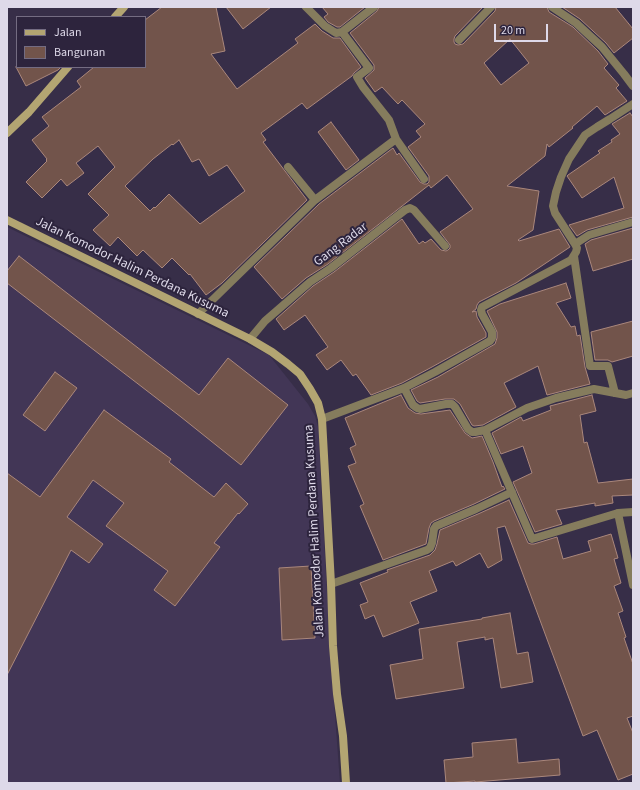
<!DOCTYPE html>
<style>
body{margin:0}
#map{position:relative;width:640px;height:790px;overflow:hidden;background:#372e48;font-family:"Source Sans 3",sans-serif}
canvas{display:block}
.frame{position:absolute;inset:0;border:8px solid #ded9e9;pointer-events:none}
.legend{position:absolute;left:16px;top:16px;width:130px;height:52px;box-sizing:border-box;background:#2d243d;border:1px solid #746c82;margin:0;padding:5px 7px;list-style:none;font-size:12px;color:#ded9e9}
.legend li{display:flex;align-items:center;gap:8px;height:20px}
.legend b{width:20px;border:1px solid #746c82}
.scale{position:absolute;left:494px;top:24px;width:54px;height:18px;box-sizing:border-box;border:2px solid #ded9e9;border-top:0;padding-left:5px;font-size:12px;line-height:14px;white-space:nowrap;color:#ded9e9;-webkit-text-stroke:3px #2d243d;paint-order:stroke}
</style>
<div id="map">
<canvas width="640" height="790"></canvas>
<div class="frame"></div>
<ul class="legend">
<li><b style="height:5px;background:#b3a572"></b>Jalan</li>
<li><b style="height:11px;background:#72544b"></b>Bangunan</li>
</ul>
<div class="scale">20 m</div>
</div>
<script>
const c = document.querySelector('canvas').getContext('2d');
c.lineJoin = 'round';
function paint(path, color) { c.fillStyle = color; c.fill(path, 'evenodd'); }
const poly = rows => new Path2D(rows.map(r => 'M' + r).join(''));
function strokePath(path, color, width, dash) { c.strokeStyle = color; c.lineWidth = width; c.lineCap = dash ? 'butt' : 'round'; c.setLineDash(dash || []); c.stroke(path); }
function drawText(font, color, halo, rows, align = 'center') {
  c.font = font + ' "Source Sans 3",sans-serif'; c.lineWidth = 4; c.setLineDash([]); c.textBaseline = 'middle'; c.strokeStyle = halo; c.fillStyle = color; for (const [text, x, y, turn = 0] of rows) {
    c.save(); c.translate(x, y); c.rotate((+turn || 0) * Math.PI / 180); c.textAlign = isNaN(turn) ? turn : align; if (halo) c.strokeText(text, 0, 0); c.fillText(text, 0, 0); c.restore();
  }
}
paint(poly([
 [7,227,269,355,308,404,315,416,319,430,320,465,330,647,340,783,7,783]
]), '#423656');
const building = poly([
 [162,7,216,7,225,51,211,54,237,89,298,43,295,39,315,24,322,31,333,38,340,38,361,67,354,73,352,76,307,109,302,103,261,133,266,140,263,142,307,200,222,283,206,295,190,274,189,275,172,258,162,268,143,250,137,256,118,237,110,246,93,230,109,215,88,194,115,167,98,146,76,163,84,173,67,186,61,179,42,198,26,182,47,161,46,160,47,159,32,140,49,126,42,117,81,87,77,81,94,67,145,67,145,20,162,7],
 [179,140,192,162,199,159,209,176,227,165,245,191,200,224,169,194,155,208,154,207,150,211,125,186,153,159,172,144,173,145,179,140],
 [226,7,271,7,243,29,226,7],
 [322,7,365,7,340,27,337,27,328,22,324,17,328,14,322,7],
 [379,7,483,7,455,36,454,39,454,42,455,44,458,45,463,44,495,11,496,7,547,7,549,12,573,27,598,51,608,64,604,68,619,85,616,88,627,101,605,115,597,106,572,127,573,128,549,147,547,144,545,156,507,186,539,191,533,230,518,240,519,241,559,229,570,247,516,283,479,302,477,305,476,309,472,312,476,311,477,317,486,333,486,337,432,367,402,383,371,395,356,374,353,376,341,360,327,370,316,355,328,347,305,315,284,330,276,319,313,286,334,272,402,219,419,244,423,241,425,243,431,239,441,250,446,251,448,250,450,248,450,245,440,232,473,209,447,175,431,188,429,185,328,264,306,278,282,299,254,267,319,204,393,148,397,155,399,153,420,182,424,184,427,184,429,182,429,176,408,147,421,137,416,131,425,124,402,100,398,104,382,87,375,92,365,78,374,70,374,65,350,33,377,11,379,7],
 [510,39,529,63,501,85,484,63,510,39],
 [562,7,615,7,633,29,633,38,614,53,606,43,580,19,562,7],
 [16,67,61,67,58,70,26,86,16,67],
 [630,113,633,117,633,217,587,230,577,236,569,225,624,208,614,177,582,198,567,176,568,175,600,153,598,151,612,142,611,140,620,134,612,124,630,113],
 [331,122,359,160,346,170,318,132,331,122],
 [633,228,633,259,593,271,585,244,591,240,633,228],
 [19,256,199,395,228,358,288,405,241,465,181,417,7,283,7,271,19,256],
 [566,283,571,298,556,303,571,327,575,326,577,336,580,335,585,367,590,384,547,395,538,366,504,383,516,407,483,425,474,426,472,425,460,404,454,399,445,399,420,403,417,401,411,390,438,377,495,344,497,338,497,332,487,311,500,304,566,283],
 [633,321,633,356,612,362,608,360,595,360,591,332,633,321],
 [55,372,77,388,45,431,23,415,55,372],
 [401,395,408,408,415,413,421,414,450,410,465,433,472,438,482,436,493,462,502,487,503,486,505,489,474,504,434,521,431,523,429,528,426,544,383,560,360,506,364,504,348,466,356,463,350,448,356,445,345,418,401,395],
 [592,395,596,411,580,415,584,443,587,442,598,483,633,479,633,495,612,496,613,503,595,506,595,503,556,510,562,524,535,532,513,482,532,473,523,446,501,454,492,433,521,417,523,421,551,410,550,406,592,395],
 [104,410,171,459,169,462,214,497,226,483,248,504,239,514,238,513,214,543,220,547,175,606,154,590,168,571,106,526,124,503,93,480,67,517,103,544,89,563,71,550,7,675,7,473,40,497,104,410],
 [509,500,528,543,531,544,534,544,557,537,563,559,591,551,588,541,611,534,618,558,614,559,621,583,614,586,623,611,618,613,626,637,624,638,633,664,633,716,627,718,633,733,633,774,618,780,597,730,583,736,505,526,497,528,502,560,488,568,480,553,456,566,453,561,429,571,437,591,410,602,419,623,383,637,374,615,365,619,360,605,368,602,360,583,388,572,387,570,430,555,435,550,437,544,440,530,478,514,509,500],
 [311,566,315,638,282,640,279,568,311,566],
 [510,613,517,654,528,652,533,682,501,688,493,638,485,640,485,637,457,642,464,688,396,699,390,665,423,659,419,629,482,619,482,618,510,613],
 [516,739,518,763,559,759,560,775,475,782,475,781,446,783,444,760,473,757,472,743,516,739]
]);
paint(building, '#72544b');
strokePath(building, '#aa877c', 1);
strokePath(poly([
 [306,7,325,26,336,33,342,32,374,7],
 [552,7,576,23,602,47,624,74,633,86],
 [342,32,369,68,357,77,363,87,389,120,396,139,424,179],
 [459,40,491,7],
 [633,104,610,119,597,127,585,135,569,159,561,177,556,192,553,206,555,213,575,244,589,235,633,222],
 [288,167,315,200],
 [574,256,590,366,608,366,615,393],
 [198,314,315,200,396,139],
 [250,339,265,321,310,282,331,268,405,210,410,208,414,210,445,246],
 [404,388,413,405,417,408,420,409,446,404,452,404,455,407,468,429,472,432,475,432,485,430,532,539,618,513,633,585],
 [322,419,404,388,435,372,490,341,492,338,492,332,482,314,481,310,482,307,571,260,576,252,577,248,575,244],
 [485,430,527,408,556,398,594,389,626,395,633,393],
 [618,513,633,512],
 [331,584,427,550,430,548,432,543,434,529,436,526,476,509,512,492]
]), '#857c5d', 8);
strokePath(poly([
 [115,17,124,7],
 [7,133,29,112,68,67],
 [7,220,250,339,272,352,288,364,300,374,310,389,318,403,322,419,331,584,333,646,337,694,343,736,346,783]
]), '#b3a572', 8);
drawText('13px', '#ded9e9', '#2d243d', [
 ["Gang Radar",341,245,-37],
 ["Jalan Komodor Halim Perdana Kusuma",132,268,26],
 ["Jalan Komodor Halim Perdana Kusuma",315,531,-93]
]);
</script>
